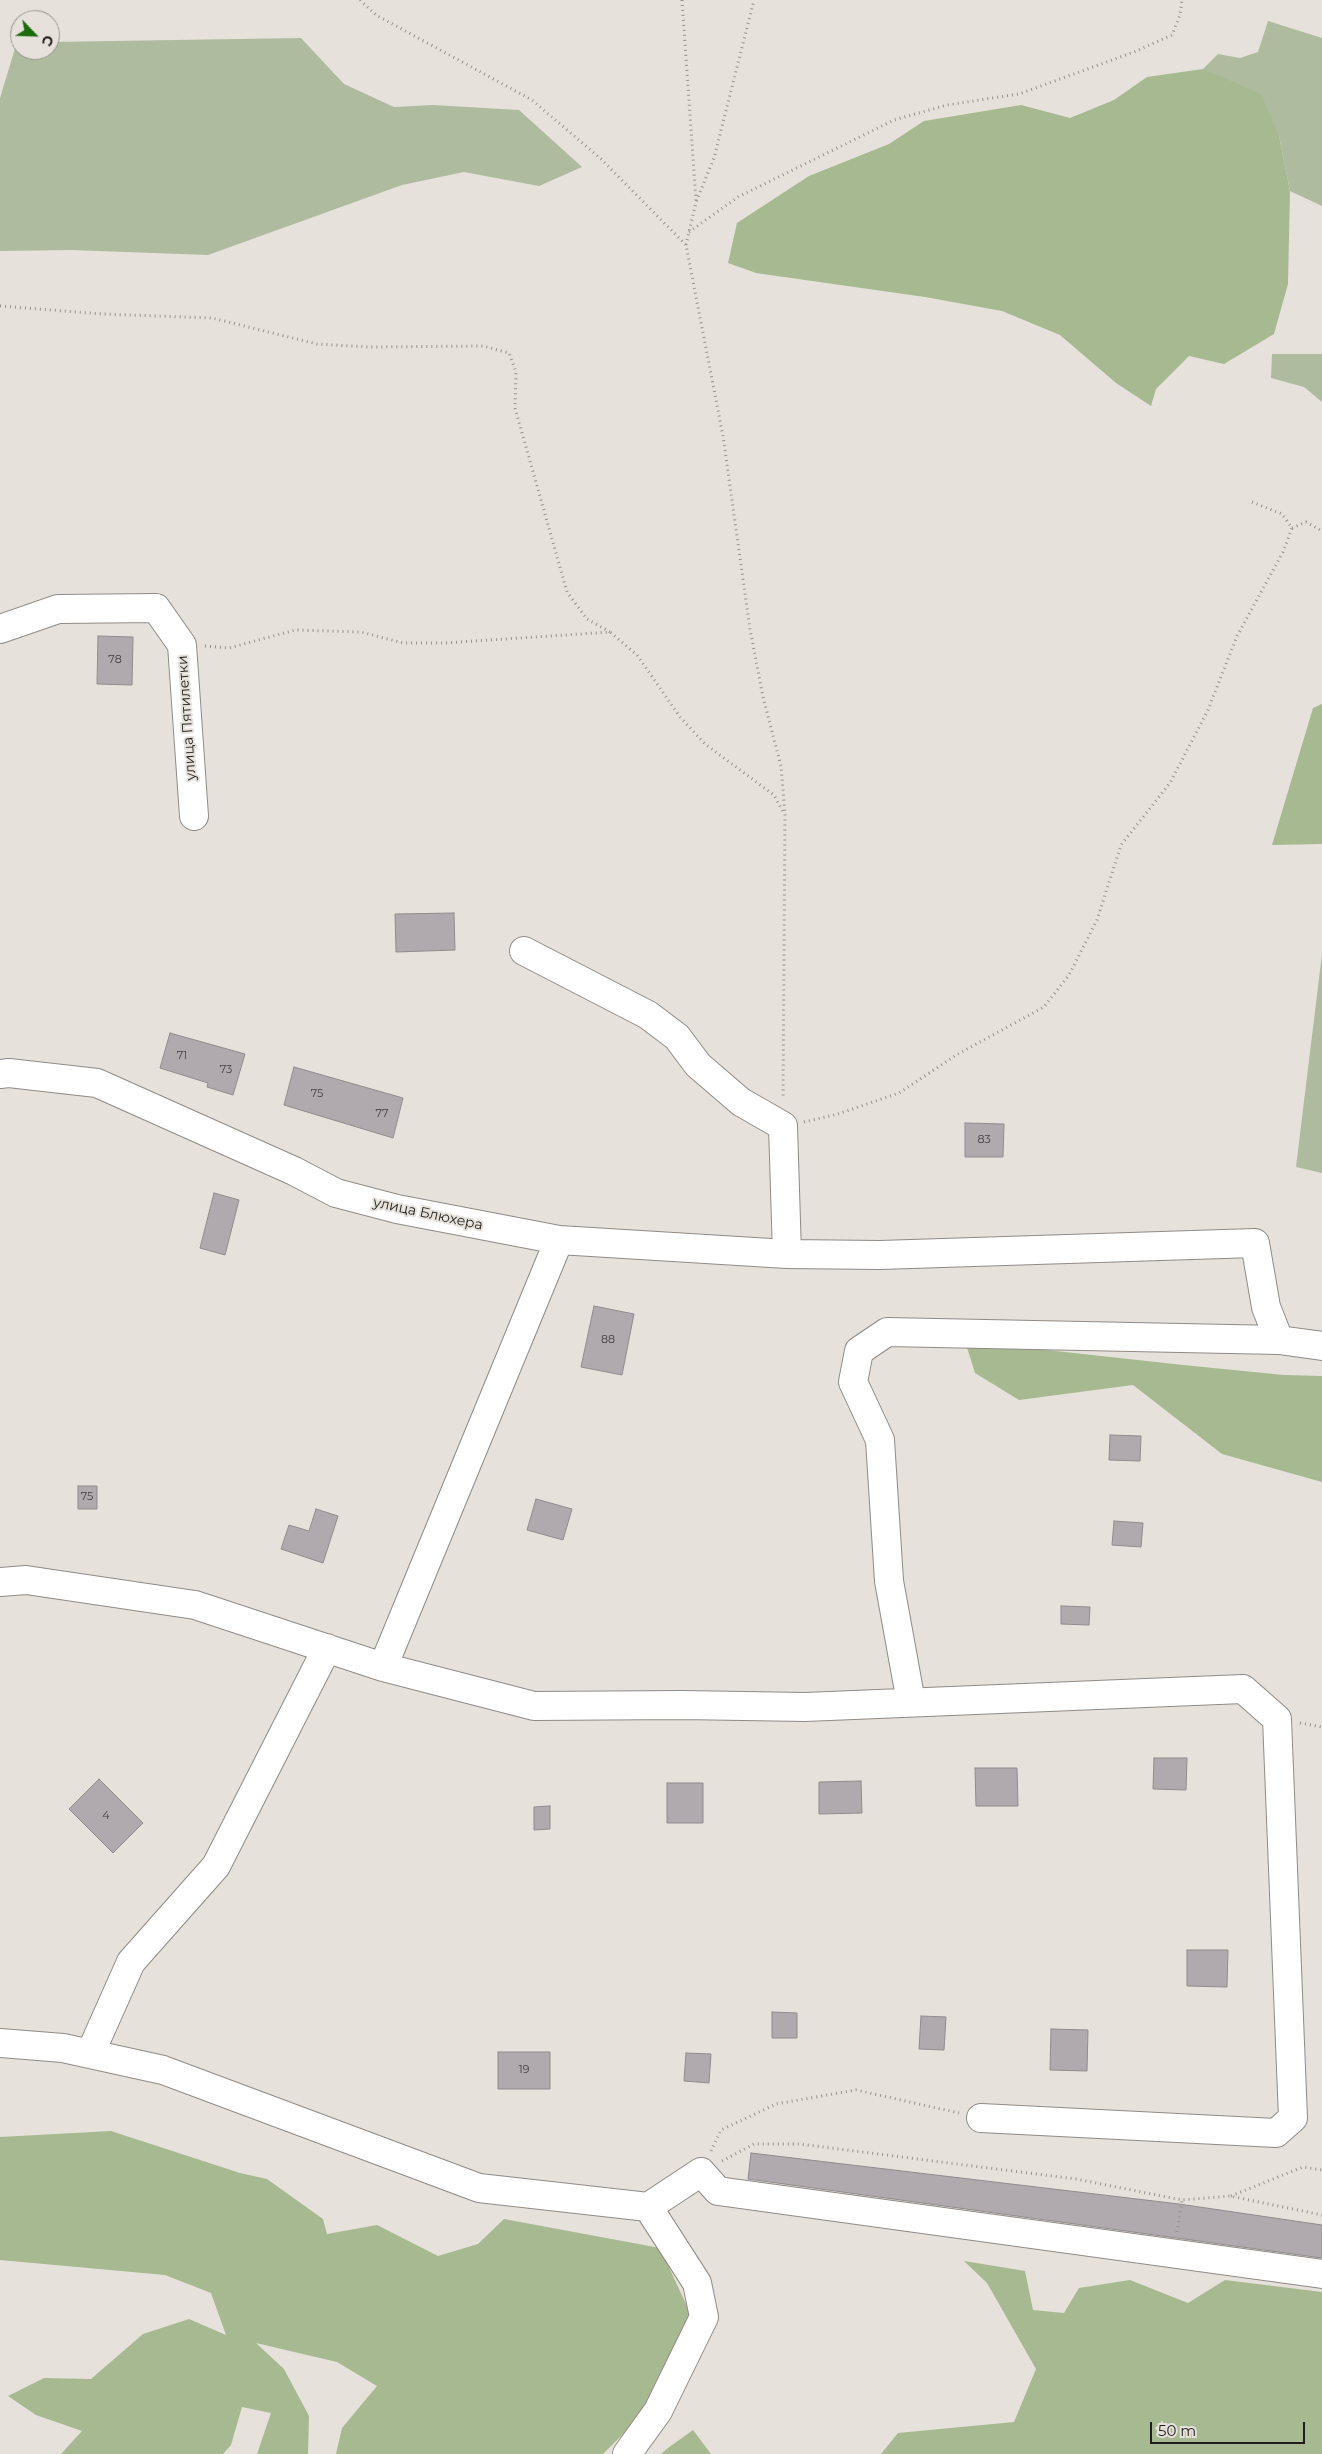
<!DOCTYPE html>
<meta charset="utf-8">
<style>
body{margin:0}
#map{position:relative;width:1322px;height:2454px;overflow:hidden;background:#e6e1db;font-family:Montserrat,sans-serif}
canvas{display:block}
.north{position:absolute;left:10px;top:10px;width:50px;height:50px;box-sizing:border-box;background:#e6e1db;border:1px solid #97938f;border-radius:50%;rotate:114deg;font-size:14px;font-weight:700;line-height:20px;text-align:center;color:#201e1c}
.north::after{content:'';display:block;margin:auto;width:18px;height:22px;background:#1e6b0d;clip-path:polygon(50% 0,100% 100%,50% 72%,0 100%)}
.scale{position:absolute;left:1150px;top:2422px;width:155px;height:22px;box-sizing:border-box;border:2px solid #201e1c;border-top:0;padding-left:6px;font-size:15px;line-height:18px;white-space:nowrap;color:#201e1c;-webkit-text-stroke:4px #e6e1db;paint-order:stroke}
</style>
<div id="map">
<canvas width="1322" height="2454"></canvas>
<div class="north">С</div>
<div class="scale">50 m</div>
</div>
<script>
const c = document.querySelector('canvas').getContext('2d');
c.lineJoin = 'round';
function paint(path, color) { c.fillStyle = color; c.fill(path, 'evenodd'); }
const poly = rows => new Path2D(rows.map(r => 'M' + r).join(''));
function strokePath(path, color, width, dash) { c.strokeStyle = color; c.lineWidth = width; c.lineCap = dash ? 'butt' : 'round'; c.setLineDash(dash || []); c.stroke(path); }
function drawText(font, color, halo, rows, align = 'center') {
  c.font = font + ' Montserrat,sans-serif'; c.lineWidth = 4; c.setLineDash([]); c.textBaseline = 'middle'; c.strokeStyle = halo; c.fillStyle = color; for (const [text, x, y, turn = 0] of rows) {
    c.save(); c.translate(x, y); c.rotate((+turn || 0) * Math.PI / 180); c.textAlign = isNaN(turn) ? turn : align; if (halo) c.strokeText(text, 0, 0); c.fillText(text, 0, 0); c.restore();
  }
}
paint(poly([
 [1268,21,1322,38,1322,206,1290,191,1279,136,1203,69,1218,54,1240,58,1258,52],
 [301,38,344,84,394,107,433,105,519,110,582,167,539,186,464,172,402,185,208,255,71,250,0,251,0,98,17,42,20,42,20,50,50,50,50,42],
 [1272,354,1322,354,1322,402,1304,387,1271,378],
 [1322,954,1322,1173,1296,1167]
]), '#aebb9f');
paint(poly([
 [1203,69,1261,94,1279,136,1290,191,1288,284,1274,334,1224,364,1189,356,1156,389,1151,406,1116,383,1060,335,1002,311,925,297,756,273,728,263,737,223,809,176,889,144,924,121,1021,105,1070,118,1114,100,1147,77],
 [1322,704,1322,844,1272,845,1313,708],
 [965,1341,1183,1365,1284,1375,1322,1376,1322,1482,1222,1454,1133,1385,1019,1400,975,1373],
 [111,2131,240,2173,267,2179,323,2219,327,2234,377,2225,438,2256,478,2244,504,2219,660,2248,692,2317,650,2407,603,2454,336,2454,342,2428,377,2386,337,2362,256,2343,284,2369,309,2416,308,2454,257,2454,271,2413,242,2407,231,2445,223,2454,61,2454,82,2431,36,2415,8,2396,44,2378,91,2379,143,2334,189,2319,226,2335,211,2293,165,2275,0,2260,0,2137],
 [964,2261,1025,2271,1033,2310,1064,2313,1079,2288,1130,2280,1188,2303,1225,2280,1322,2292,1322,2454,881,2454,898,2433,1014,2422,1036,2369,987,2283],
 [693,2430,711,2454,661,2454,668,2448]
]), '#a7b990');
const building = poly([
 [98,636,133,637,132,685,97,684,98,636],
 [454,913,455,950,396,952,395,914,454,913],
 [170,1033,245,1054,233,1095,207,1087,208,1083,160,1068,170,1033],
 [294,1067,403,1098,393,1138,284,1105,294,1067],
 [965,1123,1004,1124,1003,1157,965,1157,965,1123],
 [214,1193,239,1200,225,1255,200,1248,214,1193],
 [594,1306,634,1314,622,1375,581,1367,594,1306],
 [1110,1435,1141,1436,1140,1461,1109,1460,1110,1435],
 [78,1486,97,1486,97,1509,78,1509,78,1486],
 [536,1499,572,1509,563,1540,527,1530,536,1499],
 [316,1509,338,1516,323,1563,281,1549,289,1525,309,1531,316,1509],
 [1114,1521,1143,1523,1141,1547,1112,1545,1114,1521],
 [1061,1606,1090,1607,1089,1625,1061,1624,1061,1606],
 [1154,1758,1187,1758,1186,1790,1153,1789,1154,1758],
 [975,1768,1017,1768,1018,1806,976,1806,975,1768],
 [99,1779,143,1823,113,1853,69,1809,99,1779],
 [861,1781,862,1813,819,1814,819,1782,861,1781],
 [667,1783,703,1783,703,1823,667,1823,667,1783],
 [550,1806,550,1829,534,1830,534,1807,550,1806],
 [1187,1950,1228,1950,1227,1987,1187,1986,1187,1950],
 [772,2012,797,2013,797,2038,772,2038,772,2012],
 [921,2016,946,2017,944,2050,919,2049,921,2016],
 [1051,2029,1088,2030,1087,2071,1050,2070,1051,2029],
 [498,2052,550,2052,550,2089,498,2089,498,2052],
 [686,2053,711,2054,709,2083,684,2081,686,2053],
 [751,2153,1179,2204,1322,2225,1322,2258,748,2179,751,2153]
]);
paint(building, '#b0a9ad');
strokePath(building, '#918b8e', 1);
const minor = poly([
 [0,629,58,609,156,608,182,645,194,816],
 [524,951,648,1015,677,1037,698,1065,741,1102,783,1126,787,1254],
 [0,1074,9,1073,97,1083,294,1171,336,1193,397,1209,559,1240,787,1254,880,1255,1255,1243,1266,1307,1279,1340,1322,1346],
 [0,1582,26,1580,195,1605,383,1667,534,1706,682,1705,805,1707,1243,1689,1277,1719,1293,2118,1276,2133,981,2118],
 [383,1667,559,1240],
 [911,1702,889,1581,880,1440,853,1382,859,1351,887,1332,1279,1340],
 [0,2043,63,2048,163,2070,479,2188,648,2207,701,2172,718,2191,1322,2274],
 [90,2054,131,1962,216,1866,327,1648],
 [627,2454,658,2411,704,2317,697,2283,648,2207]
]);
strokePath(minor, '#908b86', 30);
strokePath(poly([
 [360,0,376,15,532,100,601,159,686,245,723,436,750,629,763,697,781,766,785,814,783,1099],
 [682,0,696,201],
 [689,232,738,197,894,120,947,105,1019,94,1134,52,1172,35,1180,15,1182,0],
 [686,245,696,202,714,158,754,0],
 [0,306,102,314,212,318,317,344,369,347,483,346,509,353,516,372,515,408,567,592,587,619,610,632],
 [1292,528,1306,522,1322,531],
 [205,646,229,648,295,630,361,632,403,643,445,643,610,632,637,655,680,717,705,744,774,795,783,812],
 [804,1122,838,1114,899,1093,958,1054,1044,1007,1069,975,1097,920,1121,845,1170,783,1208,710,1237,636,1283,552,1292,528,1282,514,1252,502],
 [1300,1723,1322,1727],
 [711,2151,721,2130,776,2104,856,2090,959,2113],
 [722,2161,754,2144,799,2144,1076,2179,1182,2200,1230,2196,1322,2215],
 [1231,2196,1303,2167,1322,2170],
 [1177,2232,1182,2200]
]), '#97938e', 3, [1, 4]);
strokePath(minor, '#fff', 28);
drawText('11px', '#444140', null, [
 ["78",115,660],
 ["71",182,1056],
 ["73",226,1070],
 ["75",317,1094],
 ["77",382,1114],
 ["83",984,1140],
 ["88",608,1340],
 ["75",87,1497],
 ["4",106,1816],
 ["19",524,2070]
]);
drawText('14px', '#201e1c', '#e6e1db', [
 ["улица Пятилетки",187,718,-94],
 ["улица Блюхера",428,1214,12]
]);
</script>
